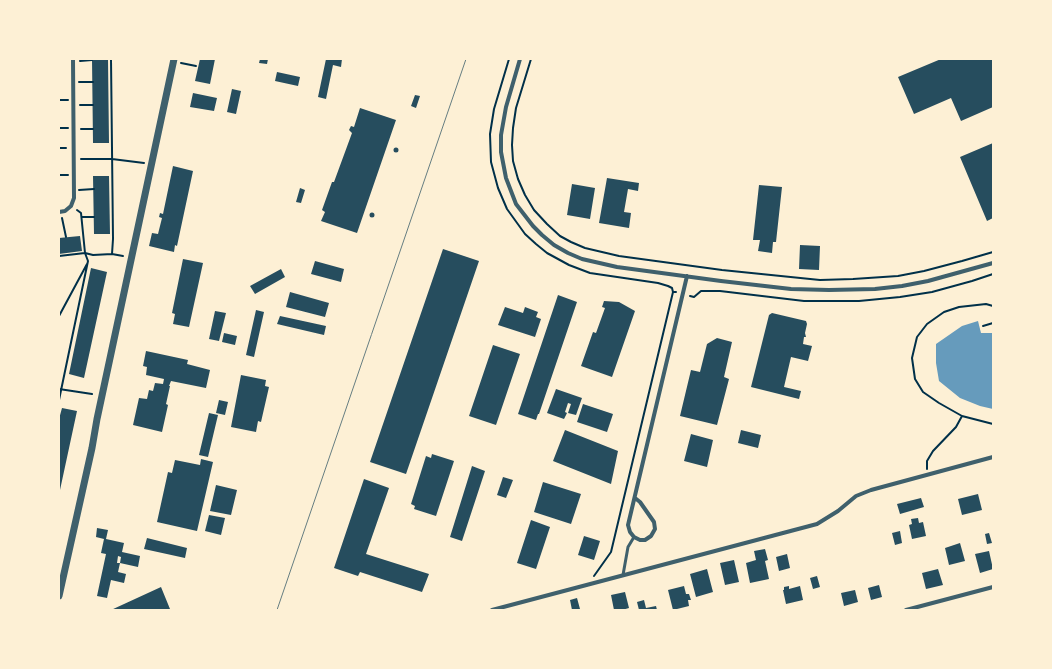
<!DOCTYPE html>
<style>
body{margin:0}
#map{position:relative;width:1052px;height:669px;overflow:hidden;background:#fdf0d5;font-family:Quicksand,sans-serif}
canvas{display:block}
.frame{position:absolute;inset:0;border:60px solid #fdf0d5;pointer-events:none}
</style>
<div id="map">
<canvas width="1052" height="669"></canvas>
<div class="frame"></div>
</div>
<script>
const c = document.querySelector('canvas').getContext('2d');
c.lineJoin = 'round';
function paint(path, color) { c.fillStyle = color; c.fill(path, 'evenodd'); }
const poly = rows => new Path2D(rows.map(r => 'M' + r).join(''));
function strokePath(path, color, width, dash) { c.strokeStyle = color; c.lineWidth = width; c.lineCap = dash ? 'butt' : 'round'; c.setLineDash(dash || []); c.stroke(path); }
paint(poly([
 [978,321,981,333,993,333,993,409,980,406,960,398,939,381,936,363,936,344,962,326]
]), '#669bbc');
paint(poly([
 [92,59,108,59,109,143,93,143],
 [200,59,215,59,210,84,195,81],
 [260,59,268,59,267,64,259,63],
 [326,59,342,59,341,67,333,65,326,99,318,97],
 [941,59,993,59,993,107,961,121,951,98,914,114,898,77],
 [277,72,300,77,298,86,275,81],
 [232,89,241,91,236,114,227,112],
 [193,93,217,98,214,111,190,107],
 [415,95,420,96,416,108,411,106],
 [360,108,396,120,357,233,321,221,325,212,322,210,332,182,334,182,352,133,349,130,351,126,354,127],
 [993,143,993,218,987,221,960,157],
 '393.5 150a2.5 2.5 0 1 1 5 0a2.5 2.5 0 1 1-5 0Z',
 [173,166,193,171,177,246,175,245,174,252,149,246,152,233,158,234,162,218,159,217,160,213,163,214],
 [93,176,109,176,110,234,94,234],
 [607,178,639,183,638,191,628,189,624,212,631,213,629,228,599,223],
 [572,184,595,188,590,219,567,215],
 [759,185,782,187,776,242,773,242,772,253,758,251,760,240,753,240],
 [300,188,305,190,301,203,296,202],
 '369.5 215a2.5 2.5 0 1 1 5 0a2.5 2.5 0 1 1-5 0Z',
 [80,236,82,251,59,254,59,238],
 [800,245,820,246,819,270,799,269],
 [443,249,479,261,406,474,370,462],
 [183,259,203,263,189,327,173,324,175,314,172,313],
 [315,261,344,269,341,282,311,274],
 [91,268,107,272,84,378,69,374],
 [281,269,285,277,255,294,250,286],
 [290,292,329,303,325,317,286,307],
 [558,295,577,302,539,414,538,414,536,420,518,414],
 [604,301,619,302,635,311,612,377,581,366,593,332,596,333,605,308,602,307],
 [505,307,523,313,525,307,538,312,536,317,541,319,535,337,498,325],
 [256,310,264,312,254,357,246,355],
 [215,311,226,313,219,341,209,339],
 [772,313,806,321,807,324,805,333,806,337,804,337,803,344,812,346,808,361,791,357,784,387,801,391,799,399,751,387,769,315],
 [280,316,326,326,324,335,277,324],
 [224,333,237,336,235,345,222,342],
 [717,338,732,342,724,377,729,379,717,425,680,416,691,370,700,372,707,344],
 [493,345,520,354,496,425,469,416],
 [146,351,188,360,187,364,210,370,206,388,171,381,169,386,170,386,166,404,168,405,162,432,133,425,139,398,147,399,149,390,153,391,155,383,163,384,164,379,146,375,147,367,143,366],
 [241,375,266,380,265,386,269,387,261,422,258,421,256,432,231,427],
 [556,389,582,398,576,415,568,413,571,404,568,403,565,412,567,413,564,419,547,413],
 [219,400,228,402,225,415,216,413],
 [583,404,613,414,607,432,577,422],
 [62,408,77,411,60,490,59,419],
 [209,413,218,415,208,457,199,455],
 [565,430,618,451,611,484,553,461],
 [741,430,761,435,758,448,738,443],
 [691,434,713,440,707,467,684,461],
 [432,454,454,461,436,516,414,509,415,506,411,504,426,456,431,458],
 [201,459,213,462,197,531,157,522,168,472,172,473,175,460,200,465],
 [472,466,485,471,462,541,450,537],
 [503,477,513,480,506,498,497,495],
 [364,479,389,488,366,554,429,574,422,592,360,572,358,576,334,568],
 [543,482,581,494,571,524,534,512],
 [216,485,237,490,231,515,210,511],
 [978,494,982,510,962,515,958,499],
 [921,498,924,507,900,514,897,504],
 [209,515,225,518,221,535,205,531],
 [918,518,919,523,923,522,926,536,912,539,909,525,912,524,911,519],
 [531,520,550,527,536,569,517,563],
 [97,528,108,530,106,539,124,543,122,552,140,556,138,567,120,563,118,572,126,574,124,583,111,580,107,598,97,596,106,554,101,553,104,539,96,537],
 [118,556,121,557,120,563,117,563],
 [900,531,902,543,895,545,892,533],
 [989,533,992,543,987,544,985,534],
 [584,536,600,541,594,560,578,555],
 [147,538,187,548,185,558,144,549],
 [960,543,965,561,949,565,945,548],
 [765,549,768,560,765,561,769,579,750,583,746,563,756,560,754,551],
 [989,551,993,569,980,573,975,554],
 [787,554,790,568,779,571,776,557],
 [734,560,739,582,725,585,720,563],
 [707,569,713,592,696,597,690,574],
 [938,569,943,585,926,589,922,573],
 [817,576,820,587,813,589,810,578],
 [879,585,882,597,871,600,868,588],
 [684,586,686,594,689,594,691,600,688,600,689,606,673,610,668,590],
 [789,586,789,589,800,586,803,600,786,604,783,590,784,590,784,587],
 [161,587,170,609,167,610,111,610],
 [855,590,858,602,844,606,841,593],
 [625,592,629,608,622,610,614,610,611,595],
 [577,598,580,609,572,610,570,600],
 [644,600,646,608,656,606,657,610,639,610,637,602]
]), '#264d5e');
strokePath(poly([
 [111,59,113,239,112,254],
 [509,59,494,109,490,134,491,162,498,188,507,209,525,234,536,244,547,253,569,265,590,273,658,283,668,286,672,288,673,292,676,292],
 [531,59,516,108,513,128,512,145,513,161,518,179,525,195,534,210,547,224,560,236,571,242,585,248,619,256,722,270,820,280,853,279,898,276,924,271,962,261,993,252],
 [80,61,92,60],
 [181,63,196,66],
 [79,82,93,82],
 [59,100,68,100],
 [80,105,93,105],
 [59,128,68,128],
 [81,129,93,129],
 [59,148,66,148],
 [81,159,112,159,144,163],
 [59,175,68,175],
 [79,190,94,189],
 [82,217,94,217],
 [62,218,66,237],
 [59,256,85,253,93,255,112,254,123,256],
 [690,296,694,297,701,291,720,291,804,301,859,301,900,297,932,292,972,281,993,274],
 [993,306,986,304,959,307,944,312,927,324,917,337,912,358,915,379,923,392,939,403,962,416,993,424],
 [59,316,87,264],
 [983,326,993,323],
 [59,389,92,394],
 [59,400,88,261,85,253,81,213,77,210],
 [927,469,927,461,933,451,956,427,962,416],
 [594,576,611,552,673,292]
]), '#003049', 2);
strokePath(poly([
 [623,575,628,547,634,537]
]), '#3f606c', 3);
strokePath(poly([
 [520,59,506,107,501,135,501,152,506,178,516,204,533,226,542,235,554,245,568,253,582,259,617,267,721,281,791,289,829,290,875,289,902,286,928,281,993,263],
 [59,212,65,211,71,206,74,198,73,59],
 [635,498,640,502,654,522,655,529,651,536,645,540,640,540,634,537,630,532,628,525,687,276],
 [492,610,817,524,838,511,856,496,871,490,993,457],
 [906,610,993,587]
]), '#3f606c', 4);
strokePath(poly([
 [59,596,92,448,97,419,174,59]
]), '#3f606c', 7);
strokePath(poly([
 [277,610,466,59]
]), '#657d81', 1);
</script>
